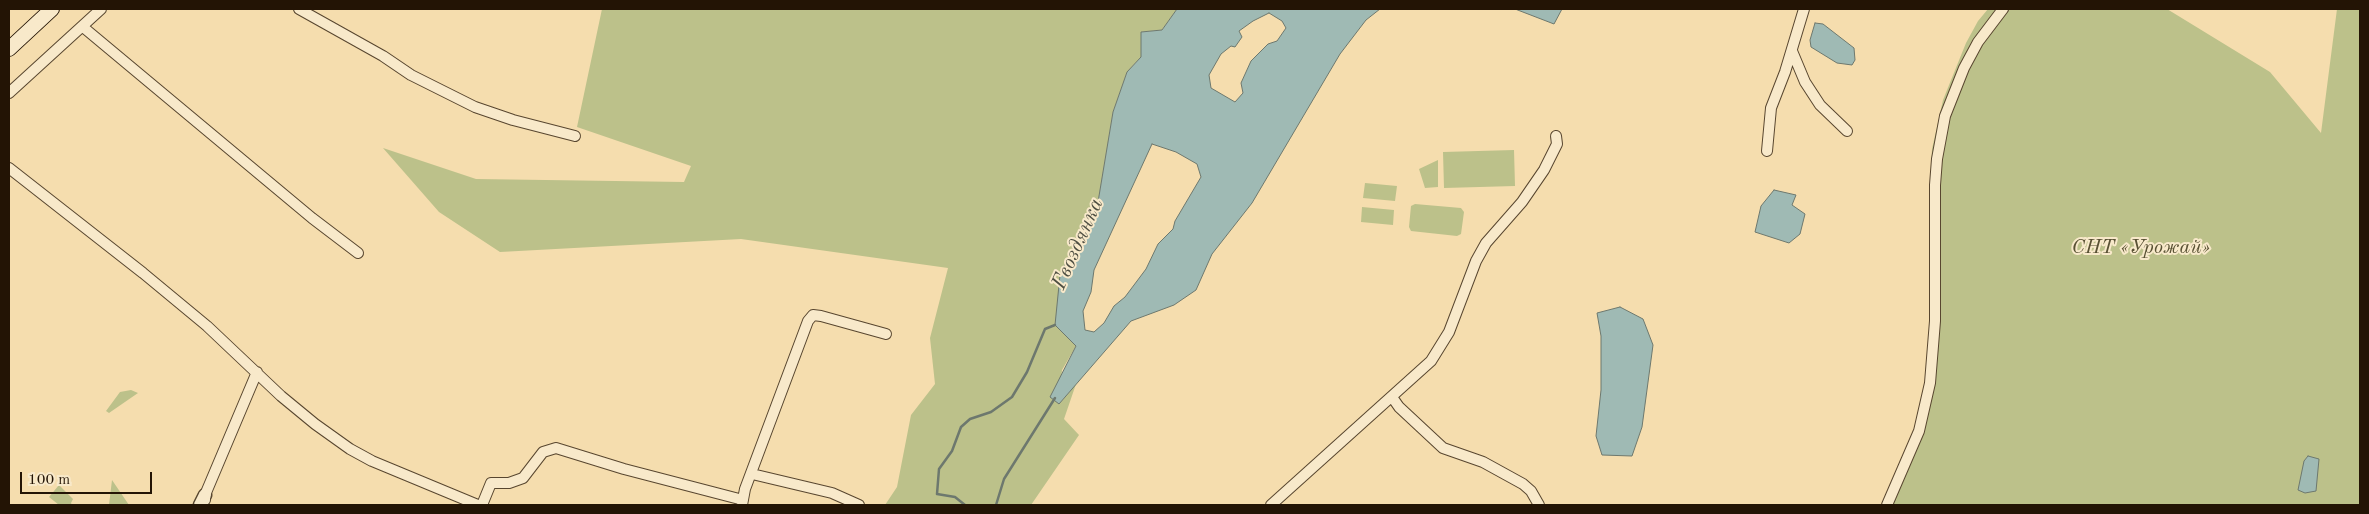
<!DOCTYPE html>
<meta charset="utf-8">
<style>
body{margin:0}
#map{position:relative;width:2369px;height:514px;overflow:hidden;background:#f5ddae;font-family:"Old Standard TT",serif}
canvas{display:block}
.frame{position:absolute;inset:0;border:10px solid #231405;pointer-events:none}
.scale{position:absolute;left:20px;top:472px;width:132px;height:22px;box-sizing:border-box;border:2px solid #231405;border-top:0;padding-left:6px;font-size:15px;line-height:18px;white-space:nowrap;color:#231405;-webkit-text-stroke:4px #f8e9ca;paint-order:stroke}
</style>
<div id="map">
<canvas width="2369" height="514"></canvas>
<div class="frame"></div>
<div class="scale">100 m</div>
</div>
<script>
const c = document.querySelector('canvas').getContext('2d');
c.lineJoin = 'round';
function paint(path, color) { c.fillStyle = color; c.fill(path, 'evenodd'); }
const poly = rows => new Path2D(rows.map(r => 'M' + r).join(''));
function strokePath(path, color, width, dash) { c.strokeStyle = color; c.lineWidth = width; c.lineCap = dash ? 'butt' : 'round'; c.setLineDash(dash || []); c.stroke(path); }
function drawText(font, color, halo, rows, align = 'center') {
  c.font = font + ' "Old Standard TT",serif'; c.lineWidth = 4; c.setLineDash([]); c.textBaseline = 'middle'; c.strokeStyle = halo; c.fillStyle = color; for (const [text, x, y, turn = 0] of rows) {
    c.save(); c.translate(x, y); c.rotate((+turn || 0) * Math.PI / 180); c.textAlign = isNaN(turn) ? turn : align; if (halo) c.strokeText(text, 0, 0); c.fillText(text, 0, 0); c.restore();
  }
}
paint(poly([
 [602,9,1177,9,1162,30,1141,32,1141,57,1127,72,1113,112,1098,203,1086,221,1076,245,1076,346,1062,370,1059,404,1076,384,1064,419,1079,435,1031,505,885,505,897,487,911,415,935,384,930,338,948,268,741,239,500,252,439,212,383,148,476,179,684,182,691,166,577,127],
 [1988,9,2167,9,2270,72,2321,133,2337,9,2360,9,2360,505,1883,505,1913,433,1926,384,1931,328,1929,206,1932,149,1943,100,1966,43,1978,21],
 [1514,150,1515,186,1444,188,1443,152],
 [1438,160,1438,187,1425,188,1419,169],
 [1365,183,1397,186,1395,201,1363,198],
 [1415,204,1461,208,1464,212,1461,234,1457,236,1411,231,1409,227,1411,206],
 [1362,207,1394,210,1393,225,1361,222],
 [131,390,138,393,109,413,106,411,120,392],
 [112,480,129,505,109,505],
 [59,485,73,499,71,503,72,505,59,505,49,497]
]), '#bcc18a');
const water = poly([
 [1177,9,1380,9,1366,20,1340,54,1252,203,1212,254,1196,290,1174,305,1131,321,1059,404,1050,397,1076,346,1055,325,1060,275,1086,221,1098,202,1113,112,1127,72,1141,57,1141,32,1162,30,1177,9],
 [1269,13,1282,21,1286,28,1277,41,1268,44,1251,61,1241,83,1243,93,1235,102,1211,88,1209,75,1221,54,1231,46,1235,47,1242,37,1239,31,1253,21,1269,13],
 [1152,144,1176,152,1197,164,1201,177,1175,221,1173,229,1158,244,1146,269,1125,297,1114,306,1104,323,1094,332,1085,330,1083,311,1091,292,1094,270,1152,144],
 [1515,9,1562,9,1554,24,1515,9],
 [1815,23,1823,24,1854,48,1855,60,1852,65,1837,63,1811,47,1810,40,1815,23],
 [1774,190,1796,195,1792,205,1805,214,1800,234,1789,243,1755,232,1761,206,1774,190],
 [1620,307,1643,319,1653,345,1642,427,1632,456,1602,455,1596,436,1601,390,1601,336,1597,313,1620,307],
 [2308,456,2319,459,2316,491,2305,493,2298,490,2304,461,2308,456]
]);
paint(water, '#9fbab4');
strokePath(water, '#6d786e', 1);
strokePath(poly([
 [965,505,955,497,937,494,939,469,952,451,961,427,970,419,991,412,1012,397,1027,372,1045,329,1055,325],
 [996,505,1004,479,1055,398]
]), '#6d786e', 2.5);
const minor = poly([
 [299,9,383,56,411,75,475,107,513,120,575,136],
 [83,27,312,218,358,253],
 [1792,51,1805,82,1820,105,1847,131],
 [9,93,101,9],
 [1767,151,1771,108,1785,72,1804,9],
 [9,168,143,273,207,326,281,396,315,424,350,449,372,461,478,505],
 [1392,397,1399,407,1443,448,1483,462,1523,484,1531,491,1539,505],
 [752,474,832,493,859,505],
 [205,500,205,495,257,372],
 [482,505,491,483,509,483,523,478,543,452,556,448,624,469,743,500],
 [742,505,745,489,808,321,813,315,821,316,886,334],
 [1271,505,1431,361,1449,332,1476,261,1486,243,1522,202,1544,170,1557,144,1556,136],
 [1887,505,1919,431,1930,383,1935,321,1935,185,1937,159,1945,116,1964,68,1978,42,2003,9]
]);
const tertiary = poly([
 [200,505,205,495]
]);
const secondary = poly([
 [9,49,52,9]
]);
strokePath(minor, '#58462f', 12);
strokePath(tertiary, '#58462f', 15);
strokePath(secondary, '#231405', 16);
strokePath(minor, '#f8e9ca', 10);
strokePath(tertiary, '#f8e9ca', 12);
strokePath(secondary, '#f8e9ca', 14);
drawText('italic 20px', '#595134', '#f8e9ca', [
 ["СНТ «Урожай»",2141,248]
]);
drawText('italic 21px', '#4e4e42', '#f8e9ca', [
 ["Гвоздянка",1078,244,-66]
]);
</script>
